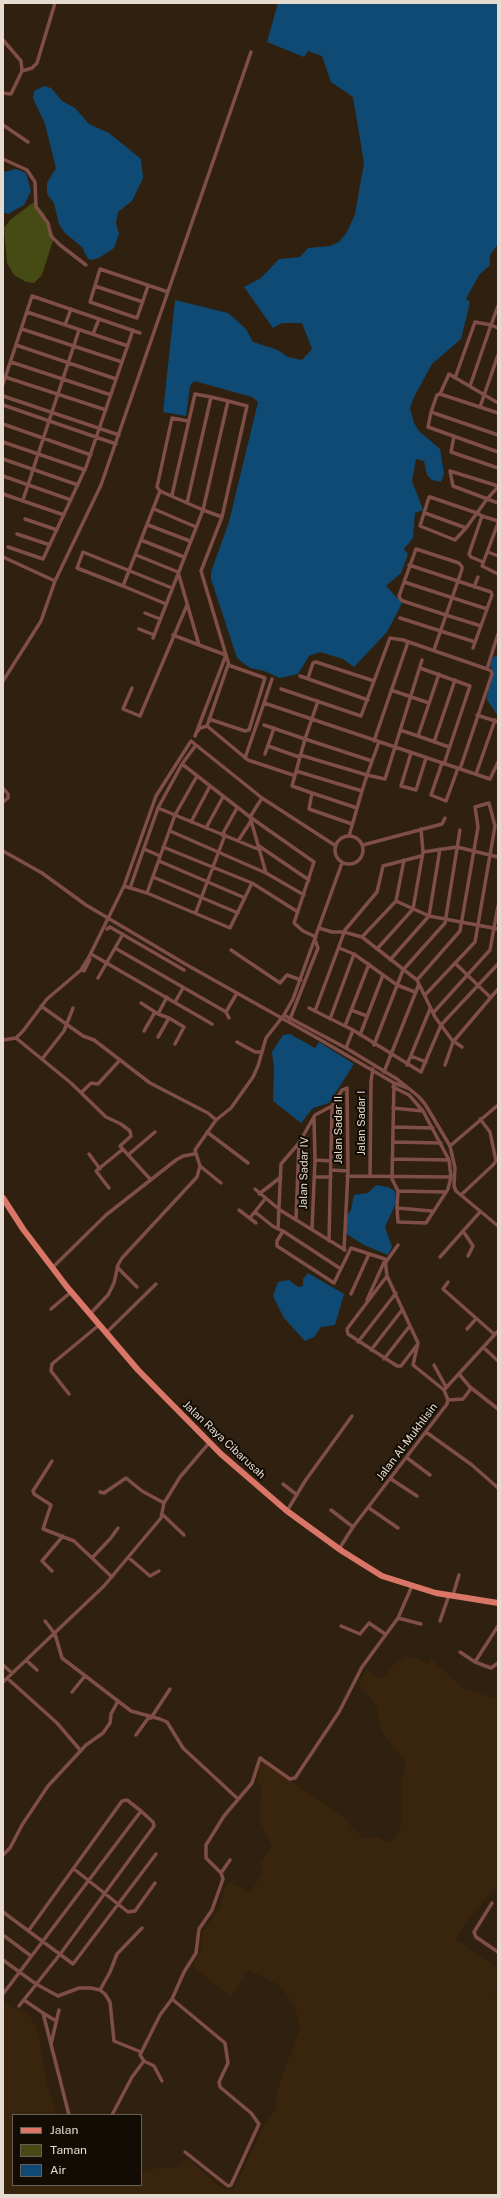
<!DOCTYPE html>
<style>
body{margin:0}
#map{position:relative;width:501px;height:2198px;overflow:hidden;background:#30200f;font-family:"Public Sans",sans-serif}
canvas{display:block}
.frame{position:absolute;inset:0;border:4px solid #e5dbd0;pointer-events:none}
.legend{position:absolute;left:12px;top:2114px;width:130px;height:72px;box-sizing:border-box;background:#120c05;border:1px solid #665f56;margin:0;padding:5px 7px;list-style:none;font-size:12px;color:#e5dbd0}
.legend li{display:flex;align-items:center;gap:8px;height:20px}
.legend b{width:20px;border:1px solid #665f56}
</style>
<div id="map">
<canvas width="501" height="2198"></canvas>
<div class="frame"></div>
<ul class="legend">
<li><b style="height:5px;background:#da7667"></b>Jalan</li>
<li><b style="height:11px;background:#464b13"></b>Taman</li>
<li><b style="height:11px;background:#0e4a73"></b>Air</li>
</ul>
</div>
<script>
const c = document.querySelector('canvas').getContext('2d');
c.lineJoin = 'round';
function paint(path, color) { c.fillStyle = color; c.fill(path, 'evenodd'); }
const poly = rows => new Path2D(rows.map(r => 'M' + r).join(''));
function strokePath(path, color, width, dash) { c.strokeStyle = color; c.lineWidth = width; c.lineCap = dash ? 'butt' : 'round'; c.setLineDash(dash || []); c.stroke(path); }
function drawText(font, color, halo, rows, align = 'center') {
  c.font = font + ' "Public Sans",sans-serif'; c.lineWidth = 4; c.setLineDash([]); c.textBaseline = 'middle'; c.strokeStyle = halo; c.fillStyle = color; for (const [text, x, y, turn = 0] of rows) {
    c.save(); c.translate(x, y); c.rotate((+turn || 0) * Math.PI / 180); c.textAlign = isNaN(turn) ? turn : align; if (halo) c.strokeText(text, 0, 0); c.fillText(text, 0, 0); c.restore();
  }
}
paint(poly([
 [407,1657,418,1658,428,1664,431,1659,464,1689,498,1699,498,1884,468,1919,456,1940,498,1968,498,1985,494,1993,498,1996,498,2195,3,2195,3,2003,30,2015,38,2033,47,2084,57,2115,13,2115,13,2185,141,2185,141,2173,156,2168,178,2167,187,2158,221,2188,233,2191,261,2131,275,2110,278,2088,300,2028,295,2007,281,1986,249,1970,231,1997,193,1966,202,1947,200,1940,203,1931,220,1907,222,1895,228,1882,250,1892,263,1873,260,1862,272,1847,259,1819,262,1788,257,1781,261,1760,349,1821,351,1827,364,1838,377,1837,389,1842,394,1841,401,1826,401,1781,406,1766,403,1758,381,1731,377,1706,370,1697,359,1687,366,1669,381,1679,396,1662]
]), '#39250e');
paint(poly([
 [34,202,44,213,54,237,42,275,34,283,26,282,14,275,7,263,4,228,10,220]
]), '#464b13');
paint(poly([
 [278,3,498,3,498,244,490,255,490,265,479,275,466,299,470,302,461,339,432,364,414,397,410,408,414,423,419,431,440,449,444,474,441,482,432,480,427,475,424,461,416,459,412,481,423,510,415,513,413,538,404,549,408,554,401,573,386,586,402,603,387,632,354,667,343,659,320,652,309,656,298,674,280,678,264,671,250,668,237,658,211,579,211,572,229,522,258,402,252,397,194,381,190,386,186,416,163,412,175,300,228,313,246,329,253,342,278,350,288,357,302,360,312,349,302,323,282,323,273,328,244,287,261,278,279,259,300,257,308,248,330,246,339,242,347,232,355,214,364,163,353,97,331,82,322,56,308,51,304,57,267,42],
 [44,86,51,88,62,101,75,108,89,124,109,133,141,159,143,178,132,201,118,212,116,223,119,234,114,248,99,258,91,260,88,259,82,247,65,233,59,224,54,203,47,194,47,183,56,168,45,124,33,98,34,91],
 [16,169,26,173,31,191,24,205,8,214,3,212,3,172],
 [497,656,498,656,498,716,487,700,487,696,493,673,490,665,493,657],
 [290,1034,315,1048,319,1042,354,1064,329,1103,313,1108,301,1123,273,1101,274,1067,272,1052,283,1035],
 [376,1185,388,1187,395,1191,396,1203,385,1227,392,1247,388,1255,364,1245,345,1233,346,1217,351,1210,354,1195,368,1193],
 [308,1273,344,1294,335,1325,321,1327,314,1337,305,1341,284,1318,273,1296,278,1282,289,1280,298,1287,303,1286,303,1279]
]), '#0e4a73');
strokePath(poly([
 [3,40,21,61,22,71],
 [3,93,11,94,22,71,32,68,37,63,55,3],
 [3,125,28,142],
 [3,159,27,170,35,182,36,207,48,223,51,236,60,245,86,265],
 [95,286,143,302],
 [148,286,137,318,90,302,100,269,168,292],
 [498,306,491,325,498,328],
 [27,312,128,346],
 [65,325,71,309],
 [22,329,122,362],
 [93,334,99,319],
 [16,345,116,379],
 [11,362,111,395],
 [5,377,106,410],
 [455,378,475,322,491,325,470,386],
 [3,384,32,296,140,333],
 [440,394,449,374,498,403],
 [3,396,119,435],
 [3,405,116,444],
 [480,407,498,355],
 [431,412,428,427,498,452],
 [498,413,440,394,437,395,431,412,498,435],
 [3,424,91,455],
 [454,436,451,452,498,468],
 [3,442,85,470],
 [3,459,78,485],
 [3,476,71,500],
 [498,486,450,471,453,486,498,503],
 [498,487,487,499,477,513,466,528,455,540,420,526,429,497,430,497,477,513,482,516,498,521],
 [160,491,123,586,166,604],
 [3,494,64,515],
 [172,495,195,394,211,397],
 [23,500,79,330],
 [187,503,211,397,228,401],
 [154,509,196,527],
 [425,513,466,528],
 [482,516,469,554,471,557,483,562],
 [222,517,203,510,228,401,247,406,222,517,201,571,229,665],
 [25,519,57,530],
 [498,523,482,566,498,574],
 [148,525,190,541],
 [17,534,50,545],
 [141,540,184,557],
 [8,547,43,559,86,467,133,330],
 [488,552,498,556],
 [136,555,178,572,199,645,226,655,195,736],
 [3,557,55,581],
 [409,565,491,592,492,595,473,648],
 [404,582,487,609],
 [123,586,77,568,83,552,172,588],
 [474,587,478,577],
 [145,613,160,619],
 [400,618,475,642],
 [139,629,154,635],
 [173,635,199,645],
 [153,638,203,510,160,491,157,487,172,418,188,421],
 [434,650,446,615,458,581,462,569,462,567,459,563,416,549,399,596,401,600,403,601,446,615,481,626],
 [422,660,395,747,490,779,498,762],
 [420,668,470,686,444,764],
 [300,676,368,700],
 [308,678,313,663,316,662,374,681],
 [272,679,264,703,395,747,385,779,367,775,362,791,296,771],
 [3,681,41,621,55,581,101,485,251,52],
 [132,688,123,709,140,716,187,605],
 [281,689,361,716,390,638,403,640,487,669,498,634],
 [391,690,429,703],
 [477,715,498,722],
 [264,725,305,739,318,701],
 [207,726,228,665,265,678,249,730,245,731,209,719],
 [400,730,418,736,439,674],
 [197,732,200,728,207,726,248,760,293,775],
 [418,736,449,747],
 [374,741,408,642],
 [434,742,455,680],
 [268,746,299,757],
 [411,753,401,786,416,790,426,758],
 [265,754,274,728],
 [300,755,367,775,379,742],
 [245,758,264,703],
 [442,763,431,795,446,801,458,768],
 [182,764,250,817,314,862,294,923,303,931,316,937],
 [460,769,492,674,491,671,487,669],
 [476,774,495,720],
 [3,788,8,794,8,798,3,802],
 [312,793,357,808],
 [262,798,250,817,266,873],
 [158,808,260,850],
 [191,822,210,786],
 [352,824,309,809,312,793,292,786,305,739,372,761],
 [206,828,223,797],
 [170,831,266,873,304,895],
 [222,835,237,808],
 '335 850a14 14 0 1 1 28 0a14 14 0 1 1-28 0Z',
 [349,836,362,791],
 [238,841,251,821],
 [363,845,442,824,445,818],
 [259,846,309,880],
 [163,847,252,883,298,912],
 [144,849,160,856],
 [3,851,42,873,86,905,187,965,319,1039,394,1083,408,1088],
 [423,852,457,847,498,857],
 [159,861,245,898],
 [153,877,238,913],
 [124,886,147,893,230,928,252,883],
 [130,888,158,808,182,764,196,745],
 [147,893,175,815,197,776],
 [396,901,429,916,498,929],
 [196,912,225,835],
 [319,928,332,932,344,932,362,937,417,980,435,1017,452,1040,462,1047],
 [107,929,110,927,184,970],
 [362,937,396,901,404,860],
 [115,948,226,1012],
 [339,948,354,954,397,985,415,992],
 [377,949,413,909,423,852,421,829],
 [231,950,280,983,287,975,301,980],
 [91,954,212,1024],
 [390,960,429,916,440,849],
 [455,963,490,997],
 [84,971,90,959],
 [98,978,123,934],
 [417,980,460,931,478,827,475,807,489,803,495,826,475,942,425,995],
 [175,1002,183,988],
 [141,1003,158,1014,167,997],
 [41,1006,83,1036,94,1040,150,1083,208,1113,216,1120],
 [309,1008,353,1030,421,1072,441,1025,498,964],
 [351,1010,367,1016],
 [315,1011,345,930,377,892,383,866,421,856],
 [433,1013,490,950,498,906],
 [158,1014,169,1018,184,1027,175,1044],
 [284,1015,346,1048,397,1079,418,1096,425,1104,450,1146,455,1168,454,1186,456,1191,498,1226],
 [229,1018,226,1012,237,993],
 [290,1019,318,948,315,940],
 [330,1019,354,954],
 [345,1026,369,964],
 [144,1031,155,1012],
 [360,1035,383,975],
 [158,1037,169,1018],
 [16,1038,71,1083,106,1117,121,1124,130,1131,131,1136,120,1146,151,1180],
 [3,1040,16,1038,23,1031,47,999,81,970,89,957,124,886,156,796,191,741,262,798,336,846],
 [237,1042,255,1052,262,1052],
 [374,1045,403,970,445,923,460,830],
 [346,1048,353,1030],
 [411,1056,426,1062],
 [42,1059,64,1031,73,1008],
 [407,1065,430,1009],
 [445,1065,453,1042,498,989],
 [384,1072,419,984],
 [394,1083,392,1179,398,1191,397,1208,432,1211],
 [393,1087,409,1095,423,1111],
 [81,1093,91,1083,98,1084,119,1061],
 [394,1127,433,1128],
 [207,1132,248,1163],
 [393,1142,441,1143],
 [450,1146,498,1105],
 [89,1154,100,1169],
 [128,1155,155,1132],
 [392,1159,449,1160],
 [315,1160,332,1161],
 [200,1166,221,1183],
 [331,1170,348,1171],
 [347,1176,451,1177,449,1160,423,1111,393,1108],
 [370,1176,371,1081,373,1069],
 [314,1177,331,1177],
 [109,1188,96,1171,123,1149],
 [255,1189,280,1210,345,1250],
 [398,1191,446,1192],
 [259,1194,281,1177],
 [461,1195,493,1165,496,1161,490,1132,480,1119],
 [397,1208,398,1222,426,1223,448,1189,451,1177],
 [239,1210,256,1223],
 [255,1212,274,1227,283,1231,341,1269],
 [250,1218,265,1199],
 [296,1219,299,1143],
 [278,1229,281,1164,299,1143,315,1115,332,1106,342,1090,347,1088,348,1171,344,1250],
 [312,1229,315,1160,314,1118],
 [283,1231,277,1241,277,1246,334,1283,351,1248,385,1259,387,1276,418,1343,413,1365,444,1390],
 [463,1231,473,1246,468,1256],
 [329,1241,332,1106],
 [440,1257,480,1212],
 [386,1262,398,1245],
 [117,1267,137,1287],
 [52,1268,106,1215,176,1160,183,1156,194,1154],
 [387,1276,347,1329,348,1334,397,1366,401,1366,417,1345],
 [448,1282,443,1289,494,1334],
 [351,1294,369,1254],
 [367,1300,385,1260],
 [51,1309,71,1292],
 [90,1314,108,1295,114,1283,118,1265,122,1258,197,1177,200,1166,195,1150,216,1120,231,1108,253,1077,258,1066,266,1038,284,1015,293,999,342,863],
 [467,1329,475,1320],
 [106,1333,156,1284],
 [358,1342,396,1293],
 [483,1347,498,1361],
 [371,1350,402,1310],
 [384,1359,409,1327],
 [434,1365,446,1387],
 [470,1387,498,1409],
 [69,1394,51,1371,52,1364,99,1325],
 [448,1400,463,1399,470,1390,470,1387,459,1374],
 [426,1432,472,1465,498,1488],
 [407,1458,430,1475],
 [52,1461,33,1491,34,1494,51,1505,43,1529,74,1541,112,1577],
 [391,1479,417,1496],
 [283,1484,297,1495],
 [100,1492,104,1493,126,1478,142,1491,164,1503],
 [369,1508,398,1528],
 [331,1510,353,1527],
 [287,1511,305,1481,352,1416],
 [163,1515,184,1535],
 [339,1549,353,1527,447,1404,448,1400,444,1390,498,1331],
 [92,1558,110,1539,118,1528],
 [129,1558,150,1576,159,1571],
 [52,1571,42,1561,63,1536],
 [453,1595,459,1575],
 [398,1618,421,1624],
 [45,1621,55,1634,62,1658,131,1711,160,1719,167,1722,183,1748,238,1799],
 [440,1621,449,1595],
 [341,1626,360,1634,369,1623,385,1634],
 [460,1652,475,1662,498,1626],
 [26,1660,37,1670],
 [475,1662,491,1668,498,1663],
 [3,1665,12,1673],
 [7,1678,57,1723,81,1751],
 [3,1682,104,1586,161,1518,164,1503,180,1477,209,1443],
 [72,1692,85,1676],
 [151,1718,170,1689],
 [136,1735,149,1717],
 [3,1855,10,1848,22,1825,48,1786,86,1745,103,1733,110,1723,111,1714,118,1701],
 [74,1869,128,1912,135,1911,155,1883],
 [221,1873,230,1860],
 [492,1903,474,1932,476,1937,498,1952],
 [3,1912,73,1964,156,1854],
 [3,1935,31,1956],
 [3,1960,36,1984,58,1996,79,1988,91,1988,100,1990],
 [3,1994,141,1811,127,1800,122,1801,29,1930],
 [24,2000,43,2013,69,2115],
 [19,2006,61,1953,154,1826,153,1822,141,1811],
 [43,2013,56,2021],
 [51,2044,59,2010],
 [141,2052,114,2041,110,2002,105,1994,100,1990,110,1972,117,1954,142,1928],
 [144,2061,154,2066,162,2081],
 [112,2115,132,2077,144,2061,140,2055,160,2015,172,1999],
 [185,2152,228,2186,231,2185,259,2124,251,2113,220,2087,219,2082,228,2063,225,2043,172,1999,184,1972,196,1953,199,1929,212,1910,223,1879,221,1873,206,1858,206,1845,224,1816,252,1783,260,1758,290,1779,295,1778,339,1712,362,1667,398,1618,412,1586]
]), '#7f4e47', 3.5);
strokePath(poly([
 [3,1198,23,1229,67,1287,138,1370,221,1454,287,1511,342,1551,382,1576,436,1593,498,1603]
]), '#da7667', 6);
drawText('11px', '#e5dbd0', '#120c05', [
 ["Jalan Sadar I",362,1123,-90],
 ["Jalan Sadar II",339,1130,-90],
 ["Jalan Sadar IV",304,1173,-89],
 ["Jalan Raya Cibarusah",224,1440,43],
 ["Jalan Al-Mukhlisin",407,1442,-53]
]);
</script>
